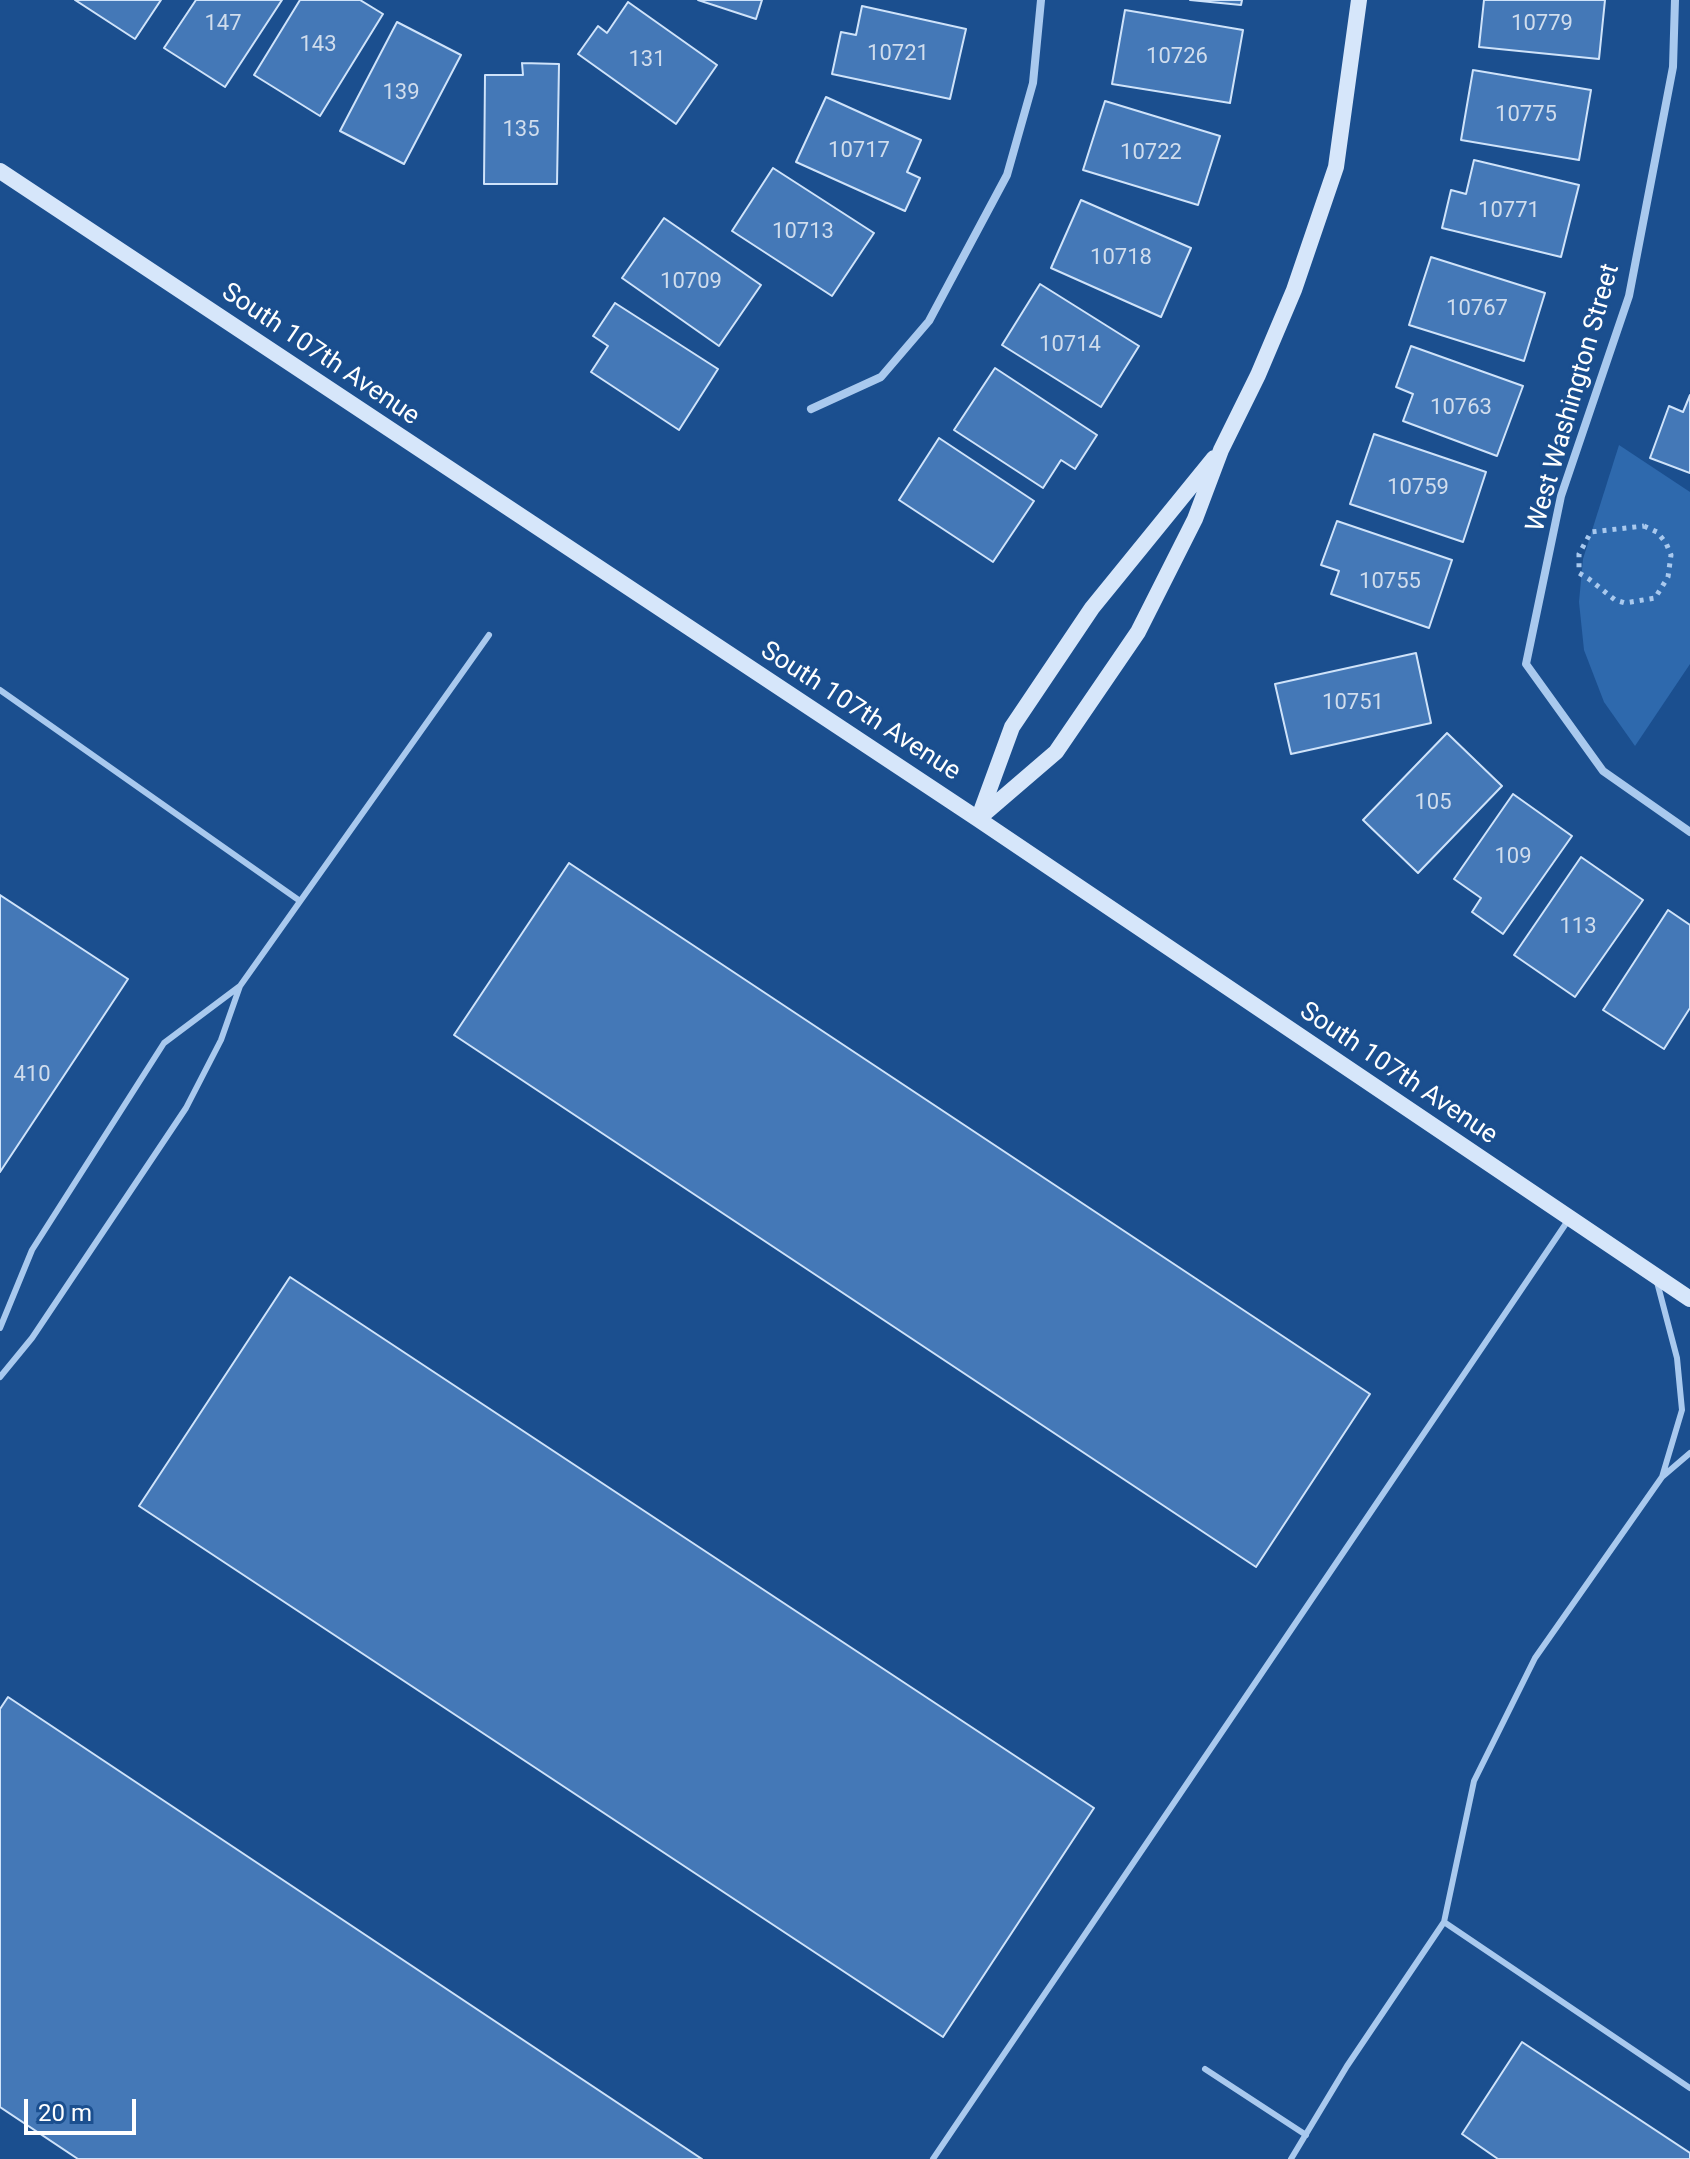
<!DOCTYPE html>
<style>
body{margin:0}
#map{position:relative;width:1690px;height:2159px;overflow:hidden;background:#1b4f8f;font-family:Roboto,sans-serif}
canvas{display:block}
.scale{position:absolute;left:24px;top:2099px;width:112px;height:36px;box-sizing:border-box;border:4px solid #fff;border-top:0;padding-left:10px;font-size:24px;line-height:28px;white-space:nowrap;color:#fff;-webkit-text-stroke:6px #1b4f8f;paint-order:stroke}
</style>
<div id="map">
<canvas width="1690" height="2159"></canvas>
<div class="scale">20 m</div>
</div>
<script>
const c = document.querySelector('canvas').getContext('2d');
c.lineJoin = 'round';
function paint(path, color) { c.fillStyle = color; c.fill(path, 'evenodd'); }
const poly = rows => new Path2D(rows.map(r => 'M' + r).join(''));
function strokePath(path, color, width, dash) { c.strokeStyle = color; c.lineWidth = width; c.lineCap = dash ? 'butt' : 'round'; c.setLineDash(dash || []); c.stroke(path); }
function drawText(font, color, halo, rows, align = 'center') {
  c.font = font + ' Roboto,sans-serif'; c.lineWidth = 6; c.setLineDash([]); c.textBaseline = 'middle'; c.strokeStyle = halo; c.fillStyle = color; for (const [text, x, y, turn = 0] of rows) {
    c.save(); c.translate(x, y); c.rotate((+turn || 0) * Math.PI / 180); c.textAlign = isNaN(turn) ? turn : align; if (halo) c.strokeText(text, 0, 0); c.fillText(text, 0, 0); c.restore();
  }
}
paint(poly([
 [1619,445,1690,492,1690,664,1635,746,1604,702,1584,650,1579,602,1583,559]
]), '#2e69ad');
const building = poly([
 [75,0,161,0,135,39,75,0],
 [196,0,282,0,225,87,164,48,196,0],
 [300,0,360,0,383,14,320,116,254,75,300,0],
 [698,0,762,0,756,19,698,0],
 [1190,0,1242,0,1241,5,1190,0],
 [1484,0,1605,0,1599,59,1479,47,1484,0],
 [628,2,717,65,676,124,578,54,598,26,607,33,628,2],
 [862,6,966,29,950,99,832,74,841,32,856,35,862,6],
 [1125,10,1243,30,1230,103,1112,84,1125,10],
 [397,22,461,55,404,164,340,131,397,22],
 [522,63,559,64,557,184,484,184,485,75,523,75,522,63],
 [1473,70,1591,90,1579,160,1461,140,1473,70],
 [826,97,921,140,907,172,920,178,905,211,796,162,826,97],
 [1105,101,1220,136,1198,205,1083,170,1105,101],
 [1474,160,1579,185,1561,257,1442,228,1451,190,1466,194,1474,160],
 [773,168,874,233,832,296,732,231,773,168],
 [1081,200,1191,248,1161,317,1051,268,1081,200],
 [664,218,761,285,719,346,622,278,664,218],
 [1431,257,1545,293,1524,361,1409,325,1431,257],
 [1040,284,1139,346,1101,407,1002,345,1040,284],
 [615,303,718,369,679,430,591,372,608,346,593,336,615,303],
 [1411,346,1523,386,1497,456,1403,421,1413,394,1396,387,1411,346],
 [995,368,1097,435,1075,469,1061,460,1043,488,954,430,995,368],
 [1690,395,1690,473,1650,458,1669,406,1683,412,1690,395],
 [1374,434,1486,472,1463,542,1350,504,1374,434],
 [939,438,1034,501,993,562,899,500,939,438],
 [1337,521,1452,560,1429,628,1331,594,1339,571,1321,565,1337,521],
 [1416,653,1431,723,1291,754,1275,684,1416,653],
 [1447,733,1502,786,1418,873,1363,820,1447,733],
 [1513,794,1572,836,1503,934,1472,912,1481,898,1454,879,1513,794],
 [1581,857,1643,900,1575,997,1514,955,1581,857],
 [569,863,1370,1394,1256,1567,454,1035,569,863],
 [0,895,128,979,0,1172,0,895],
 [1668,910,1690,925,1690,1008,1664,1049,1603,1010,1668,910],
 [290,1277,1094,1808,943,2037,139,1506,290,1277],
 [8,1697,702,2159,78,2159,0,2107,0,1709,8,1697],
 [1522,2042,1690,2153,1690,2159,1498,2159,1462,2134,1522,2042]
]);
paint(building, '#4478b7');
strokePath(building, '#cfe3fa', 2);
strokePath(poly([
 [1644,526,1657,532,1666,543,1671,555,1668,577,1655,598,1625,603,1615,600,1589,579,1579,573,1579,554,1591,532,1644,526]
]), '#a9c9ee', 5, [4, 6]);
strokePath(poly([
 [0,690,300,901],
 [1657,1282,1677,1358,1682,1410,1662,1477],
 [0,1328,32,1250,164,1043,240,986],
 [0,1377,32,1338,186,1108,221,1040,240,986,489,635],
 [1444,1922,1690,2088],
 [1205,2069,1306,2135],
 [933,2159,1569,1219],
 [1291,2159,1347,2066,1444,1922,1474,1781,1535,1658,1662,1477,1690,1453]
]), '#a9c9ee', 6);
strokePath(poly([
 [1675,0,1673,67,1629,296,1561,496,1526,664,1603,771,1690,832],
 [811,409,881,377,929,321,1007,175,1033,83,1041,0]
]), '#a9c9ee', 8);
strokePath(poly([
 [0,171,978,819,1690,1299],
 [979,817,1012,727,1092,608,1214,458],
 [978,819,1056,752,1138,632,1195,519,1221,450,1258,375,1294,290,1336,167,1359,0]
]), '#d6e6fa', 16);
drawText('22px', '#d0dded', null, [
 ["147",223,24],
 ["10779",1542,24],
 ["143",318,45],
 ["10721",898,54],
 ["10726",1177,57],
 ["131",647,60],
 ["139",401,93],
 ["10775",1526,115],
 ["135",521,130],
 ["10717",859,151],
 ["10722",1151,153],
 ["10771",1509,211],
 ["10713",803,232],
 ["10718",1121,258],
 ["10709",691,282],
 ["10767",1477,309],
 ["10714",1070,345],
 ["10763",1461,408],
 ["10759",1418,488],
 ["10755",1390,582],
 ["10751",1353,703],
 ["105",1433,803],
 ["109",1513,857],
 ["113",1578,927],
 ["410",32,1075]
]);
drawText('26px', '#fff', '#1b4f8f', [
 ["South 107th Avenue",320,355,34],
 ["West Washington Street",1574,398,-74],
 ["South 107th Avenue",860,712,33],
 ["South 107th Avenue",1398,1074,34]
]);
</script>
